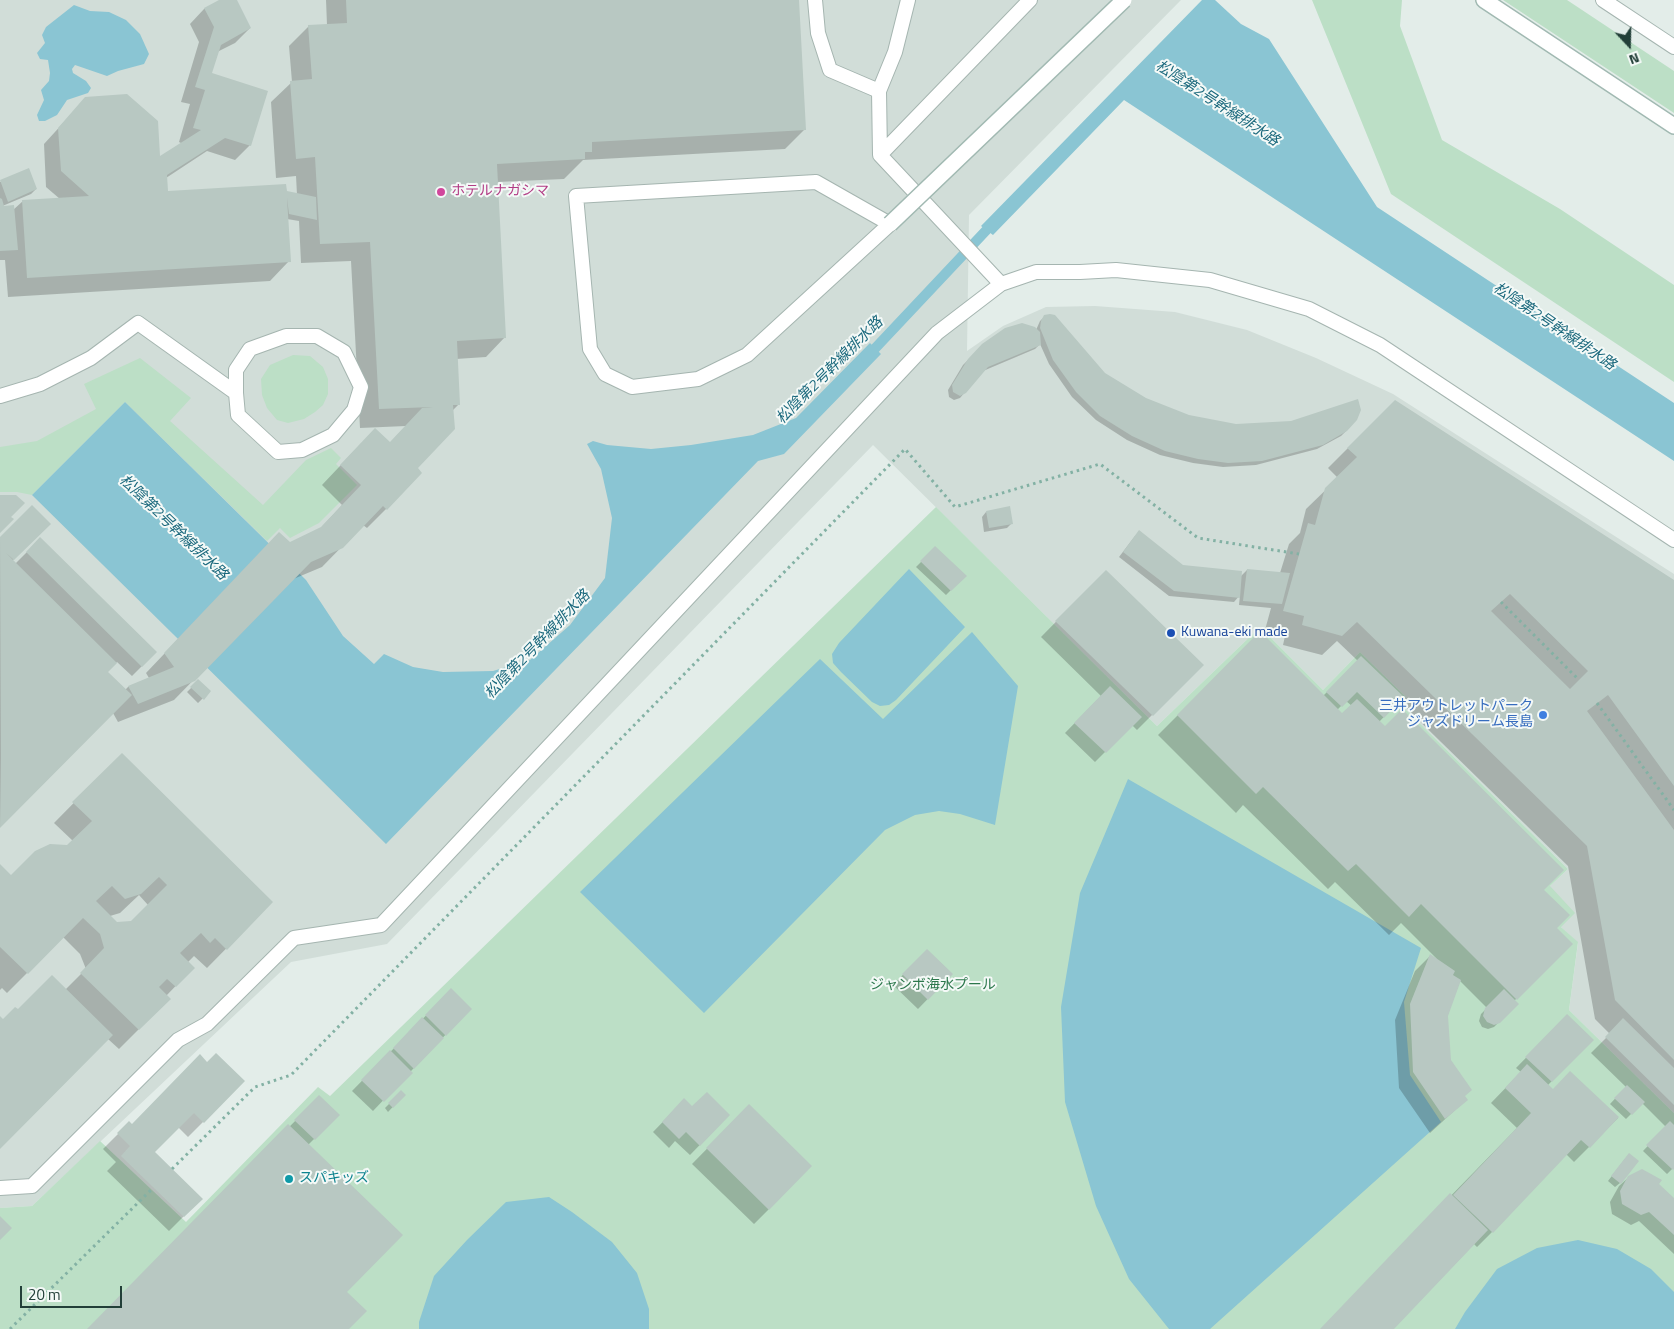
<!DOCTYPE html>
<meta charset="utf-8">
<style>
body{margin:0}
#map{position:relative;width:1674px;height:1329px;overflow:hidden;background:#e3ede9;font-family:"Titillium Web",sans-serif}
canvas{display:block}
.north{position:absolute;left:1604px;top:20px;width:50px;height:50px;-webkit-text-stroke:4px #f4f9f7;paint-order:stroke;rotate:159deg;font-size:14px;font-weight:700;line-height:20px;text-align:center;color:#223f38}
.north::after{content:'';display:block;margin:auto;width:18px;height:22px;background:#223f38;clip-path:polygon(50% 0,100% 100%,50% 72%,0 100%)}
.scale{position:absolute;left:20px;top:1286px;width:102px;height:22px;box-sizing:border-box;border:2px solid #223f38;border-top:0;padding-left:6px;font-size:15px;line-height:18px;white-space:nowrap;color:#223f38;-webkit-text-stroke:4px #f4f9f7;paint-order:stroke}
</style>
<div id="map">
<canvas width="1674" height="1329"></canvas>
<div class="north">N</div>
<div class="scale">20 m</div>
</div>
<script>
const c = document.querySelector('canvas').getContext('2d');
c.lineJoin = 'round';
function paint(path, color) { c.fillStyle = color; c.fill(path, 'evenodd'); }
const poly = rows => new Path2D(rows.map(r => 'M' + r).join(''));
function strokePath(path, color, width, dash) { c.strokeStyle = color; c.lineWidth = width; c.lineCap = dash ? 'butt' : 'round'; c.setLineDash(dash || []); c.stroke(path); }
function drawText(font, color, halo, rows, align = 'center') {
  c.font = font + ' "Titillium Web","Noto Sans JP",sans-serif'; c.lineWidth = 4; c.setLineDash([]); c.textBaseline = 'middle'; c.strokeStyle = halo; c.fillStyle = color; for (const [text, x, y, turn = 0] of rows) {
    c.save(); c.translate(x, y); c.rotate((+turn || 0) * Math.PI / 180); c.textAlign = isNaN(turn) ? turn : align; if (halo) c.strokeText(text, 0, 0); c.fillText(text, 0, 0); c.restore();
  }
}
paint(poly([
 [0,0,1181,0,969,215,967,351,1003,326,1046,307,1095,306,1175,312,1247,330,1316,358,1393,394,1674,574,1674,1113,1569,1010,1578,943,1561,927,1550,886,1568,869,1400,704,1406,697,1360,652,1323,690,1260,627,1157,726,873,445,387,944,291,962,32,1206,0,1208]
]), '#d1ddd8');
paint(poly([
 [1312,0,1402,0,1400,26,1442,140,1560,209,1674,285,1674,382,1391,194],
 [1503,0,1567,0,1674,71,1674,113],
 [293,355,310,356,323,367,328,379,328,394,323,405,315,412,304,419,288,423,277,420,267,408,262,395,261,379,270,365],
 [140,358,191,398,170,421,263,505,306,460,331,448,341,458,336,464,357,485,319,523,290,538,280,528,267,541,125,402,32,495,17,492,0,492,0,447,37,441,96,409,84,384],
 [936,507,1157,726,1260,627,1323,690,1360,652,1406,697,1400,704,1568,869,1550,886,1575,913,1561,927,1578,942,1569,1010,1674,1113,1674,1329,0,1329,0,1208,32,1206,100,1141,186,1222,318,1087,330,1096]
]), '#bcdfc6');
paint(poly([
 [1202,0,1215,0,1241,24,1269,39,1377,207,1674,403,1674,461,1124,100,993,235,981,226],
 [74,5,90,11,109,12,126,20,140,34,149,54,144,64,118,71,107,76,75,65,72,69,73,73,86,81,91,88,88,93,67,100,57,115,45,121,39,121,37,115,44,100,41,90,49,81,50,73,48,60,40,59,37,53,45,43,42,35,46,27],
 [870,343,881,354,784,454,758,461,386,844,32,495,125,402,306,580,343,636,374,664,384,654,413,667,443,672,493,671,530,660,570,625,605,578,612,518,601,469,587,444,593,441,607,445,651,449,691,445,753,435,796,418],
 [909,569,965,627,896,700,889,705,880,706,872,702,841,672,833,663,832,654,839,643],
 [972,632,1018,686,995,825,960,814,939,811,915,815,885,830,704,1013,580,892,820,659,883,719],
 [1128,779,1421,948,1404,1002,1410,1075,1441,1122,1210,1329,1169,1329,1129,1279,1096,1206,1065,1102,1061,1007,1080,893],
 [549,1197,572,1212,612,1242,637,1273,649,1309,649,1329,419,1329,419,1322,434,1276,467,1240,506,1202],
 [1578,1240,1617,1249,1651,1269,1674,1292,1674,1329,1455,1329,1465,1312,1497,1269,1537,1248]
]), '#8ac5d3');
paint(poly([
 [222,0,235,0,250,28,235,43,217,52,210,74,250,145,235,160,207,151,166,178,164,192,297,195,296,176,276,178,271,102,292,82,289,46,309,26,327,25,326,0,798,0,805,129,785,149,583,160,564,179,497,182,505,337,486,357,456,359,459,404,452,411,416,468,386,509,367,528,363,525,322,567,291,580,174,700,118,722,113,713,0,827,0,539,32,507,49,524,12,561,15,564,40,539,156,652,132,676,117,662,107,672,125,690,128,687,149,678,146,673,260,553,290,544,320,529,342,505,322,485,356,449,390,443,406,426,360,428,351,261,301,263,299,221,287,219,289,261,270,281,8,297,5,260,0,260,0,208,13,210,23,201,60,199,46,187,44,144,86,98,159,159,183,144,179,142,190,104,181,102,199,42,190,24,204,9],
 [28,170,36,189,31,194,0,207,0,182],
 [1045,316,1105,374,1145,399,1188,416,1236,425,1347,430,1341,436,1317,449,1256,465,1223,467,1193,463,1160,455,1127,440,1096,420,1072,397,1049,364,1040,344,1035,349,983,371,960,398,954,400,949,397,948,390,963,365,983,345,1036,330,1040,321],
 [1395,401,1674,581,1674,1167,1667,1174,1643,1151,1666,1127,1642,1103,1626,1119,1610,1104,1626,1087,1591,1053,1610,1034,1595,1019,1568,866,1399,701,1379,722,1542,890,1555,928,1571,944,1514,1001,1517,1004,1494,1027,1488,1029,1482,1027,1479,1021,1481,1014,1487,1008,1460,981,1447,1016,1450,1061,1464,1097,1466,1100,1430,1133,1399,1088,1395,1020,1415,971,1430,956,1437,959,1401,923,1389,935,1335,882,1328,889,1243,805,1236,813,1158,735,1260,633,1323,696,1358,661,1337,641,1322,655,1283,645,1285,636,1265,630,1271,608,1239,605,1240,595,1234,602,1169,596,1119,557,1135,536,1183,566,1240,577,1247,570,1280,573,1289,544,1300,533,1306,509,1338,478,1328,468],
 [1346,701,1352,706,1342,715,1337,710],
 [986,512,1011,524,1007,528,984,532,982,517],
 [935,548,965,576,946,595,916,567],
 [1106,571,1202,665,1137,730,1132,725,1095,762,1065,733,1101,696,1041,637],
 [198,681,210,691,198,703,187,692],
 [122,754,272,902,207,968,194,956,188,962,193,968,166,996,169,999,119,1049,108,1039,0,1148,0,1018,3,1021,18,1011,65,990,86,969,80,954,63,937,7,993,2,988,0,990,0,866,11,877,68,846,73,841,54,823],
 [139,895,148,905,131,922,117,923,110,916,120,913],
 [927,950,952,974,918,1009,893,985],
 [451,990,470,1009,373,1111,352,1091],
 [1567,1016,1592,1040,1548,1085,1553,1090,1618,1118,1574,1162,1566,1154,1492,1232,1477,1247,1474,1244,1392,1329,1321,1329,1517,1128,1491,1103,1521,1072,1516,1068],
 [207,1063,244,1081,188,1137,178,1127,153,1152,201,1199,169,1231,107,1171,116,1162,103,1149,129,1123,132,1126],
 [401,1092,404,1095,388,1112,385,1108],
 [319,1097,338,1115,308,1145,345,1292,347,1329,88,1329],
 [684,1100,692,1108,729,1115,690,1155,675,1141,669,1148,653,1132],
 [749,1106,769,1209,754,1224,692,1164],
 [1625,1159,1620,1183,1615,1187,1608,1181],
 [1629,1177,1658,1184,1674,1200,1674,1254,1639,1221,1631,1225,1612,1214,1610,1202,1619,1186]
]), '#0003');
strokePath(poly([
 [866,358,995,221]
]), '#8ac5d3', 10);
paint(poly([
 [219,0,237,0,251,28,221,45,212,73,268,91,251,146,225,138,167,175,168,191,286,184,287,191,316,197,317,220,289,214,287,198,291,262,27,278,22,200,89,196,61,171,58,128,85,97,127,94,158,121,160,156,201,130,193,128,205,90,195,87,214,27,204,8],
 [346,0,799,0,806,130,592,142,592,152,585,152,585,159,497,164,506,338,457,341,460,405,453,405,455,429,418,468,422,473,387,510,383,506,343,548,311,562,195,681,138,704,128,686,174,667,164,653,279,532,290,542,321,527,361,485,340,465,375,428,390,442,422,408,433,407,379,409,370,242,320,244,315,157,296,159,290,81,312,79,308,25,347,23],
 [29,168,37,189,8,202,0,180],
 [0,198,2,199,4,206,14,205,18,250,0,251],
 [1050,314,1055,315,1105,373,1146,398,1189,415,1236,424,1291,421,1358,399,1361,410,1357,420,1347,431,1323,445,1262,461,1228,463,1198,459,1165,451,1132,436,1100,416,1076,392,1053,360,1040,328,1041,321,1044,315],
 [1022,323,1035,327,1040,332,1041,345,988,367,966,393,960,396,953,392,952,385,968,359,982,344,1005,328],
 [1395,400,1674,580,1674,786,1608,695,1587,711,1674,830,1674,1060,1615,1000,1587,846,1357,622,1342,636,1302,625,1304,616,1283,611,1308,523,1315,525,1325,488,1357,457,1347,448],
 [1510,594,1588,671,1570,689,1491,611],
 [0,495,16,495,25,503,11,517,14,519,0,533],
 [32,505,51,524,14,560,6,553,117,663,108,672,132,695,0,828,1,757,0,537],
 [1010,506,1013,524,989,528,986,511],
 [1139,530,1183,565,1242,571,1240,598,1174,591,1123,552],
 [40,537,157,652,142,667,26,552],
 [935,546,967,576,951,591,920,561],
 [1247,569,1290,573,1282,604,1243,601],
 [1106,570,1204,665,1153,716,1055,621],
 [1260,631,1342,713,1357,699,1385,726,1402,709,1564,870,1544,890,1570,915,1557,928,1573,944,1517,1000,1421,904,1409,917,1356,864,1348,871,1263,787,1256,794,1177,715],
 [1361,656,1404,697,1384,718,1357,692,1342,707,1326,692],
 [198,679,211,691,204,700,190,687],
 [1110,686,1142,717,1106,753,1074,723],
 [122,753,273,902,227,950,215,938,210,943,201,933,180,953,195,968,176,987,167,979,159,987,171,999,139,1030,80,973,104,948,100,934,83,918,28,974,0,947,0,864,11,875,35,851,50,844,67,845,92,821,72,802],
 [159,877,167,885,131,921,117,922,96,901,112,886,125,899,141,894],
 [927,949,953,974,928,1000,902,974],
 [1430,954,1455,971,1453,975,1461,980,1448,1016,1451,1060,1472,1090,1465,1096,1468,1100,1445,1119,1413,1072,1410,1004],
 [52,975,113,1035,0,1149,0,1016,3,1019,15,1007,18,1009],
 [451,988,472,1009,446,1036,425,1015],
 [1504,989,1519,1004,1500,1023,1494,1025,1487,1022,1483,1016,1485,1008],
 [1567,1014,1594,1040,1552,1082,1525,1057],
 [422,1017,444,1038,414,1069,393,1048],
 [1623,1018,1674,1068,1674,1105,1605,1037],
 [390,1050,413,1073,384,1102,361,1080],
 [216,1053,245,1081,204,1123,194,1113,155,1152,203,1199,184,1217,121,1156,130,1146,117,1133,129,1121,132,1124,200,1054,207,1062],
 [1527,1064,1553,1089,1570,1071,1619,1117,1590,1148,1581,1140,1493,1233,1453,1195,1531,1113,1505,1088],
 [1627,1085,1645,1102,1632,1115,1614,1098],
 [401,1090,406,1095,393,1108,388,1103],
 [707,1092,730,1115,700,1146,686,1132,679,1139,662,1122,684,1098,692,1106],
 [319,1095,340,1115,315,1140,294,1120],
 [749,1104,812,1166,769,1210,706,1148],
 [1670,1121,1674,1125,1674,1169,1673,1170,1646,1145],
 [288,1124,403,1235,347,1292,367,1311,349,1329,87,1329],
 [1629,1153,1639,1161,1621,1184,1611,1176],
 [1642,1169,1662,1180,1659,1184,1674,1198,1674,1235,1649,1212,1641,1215,1622,1204,1620,1191,1628,1176],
 [1450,1193,1488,1230,1394,1329,1320,1329],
 [0,1216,12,1228,0,1240]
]), '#b8c8c2');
const lane = poly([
 [815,0,818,33,830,70,879,91],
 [1603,0,1674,47],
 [880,155,879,91,895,52,908,0],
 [816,182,890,224,747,355,698,379,632,387,605,374,590,349,576,196,816,182],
 [1001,284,880,155,1030,0],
 [0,396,40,384,91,358,138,323,236,393,238,415,278,452,302,450,333,435,354,410,361,387,344,352,317,336,286,336,250,349,236,370,236,393],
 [0,1188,32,1186,178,1040,207,1024,294,938,381,925,937,333,1001,284,1036,272,1080,272,1116,270,1210,280,1309,309,1380,345,1674,540]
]);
const secondary = poly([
 [1484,0,1674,126]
]);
strokePath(lane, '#a5b5b0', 16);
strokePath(secondary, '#a1b9b2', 18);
strokePath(poly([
 [1501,602,1579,680],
 [1597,703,1674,810],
 [172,1169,255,1087,291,1075,905,449,955,507,1100,464,1198,538,1299,554],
 [10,1329,153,1188]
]), '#83b1a4', 3, [2.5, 4]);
strokePath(lane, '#fff', 14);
strokePath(secondary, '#fff', 15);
const secondaryBridge = poly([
 [890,224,1124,0]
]);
strokePath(secondaryBridge, '#a1b9b2', 18, []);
strokePath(secondaryBridge, '#fff', 15);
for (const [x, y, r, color] of [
 [441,192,5,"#d1479c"],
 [1171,633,5,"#1a4fb4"],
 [1543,715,5,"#3f7fe0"],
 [289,1179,5,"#0f9aa8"]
]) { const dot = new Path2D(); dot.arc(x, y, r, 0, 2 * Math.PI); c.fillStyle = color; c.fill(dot); strokePath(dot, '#f4f9f7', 2); }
drawText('14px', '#b23c85', '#f4f9f7', [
 ["ホテルナガシマ",451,192]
], 'left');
drawText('14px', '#164399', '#f4f9f7', [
 ["Kuwana-eki made",1181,633]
], 'left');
drawText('14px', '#366cbe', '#f4f9f7', [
 ["三井アウトレットパーク",1533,707],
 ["ジャズドリーム長島",1533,723]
], 'right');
drawText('14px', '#2b774b', '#f4f9f7', [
 ["ジャンボ海水プール",933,986]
]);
drawText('14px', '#0d838f', '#f4f9f7', [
 ["スパキッズ",299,1179]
], 'left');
drawText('italic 15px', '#1b697d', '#f4f9f7', [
 ["松陰第2号幹線排水路",1217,104,33],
 ["松陰第2号幹線排水路",1554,327,34],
 ["松陰第2号幹線排水路",830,371,-45],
 ["松陰第2号幹線排水路",173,528,44],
 ["松陰第2号幹線排水路",538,645,-46]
]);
</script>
